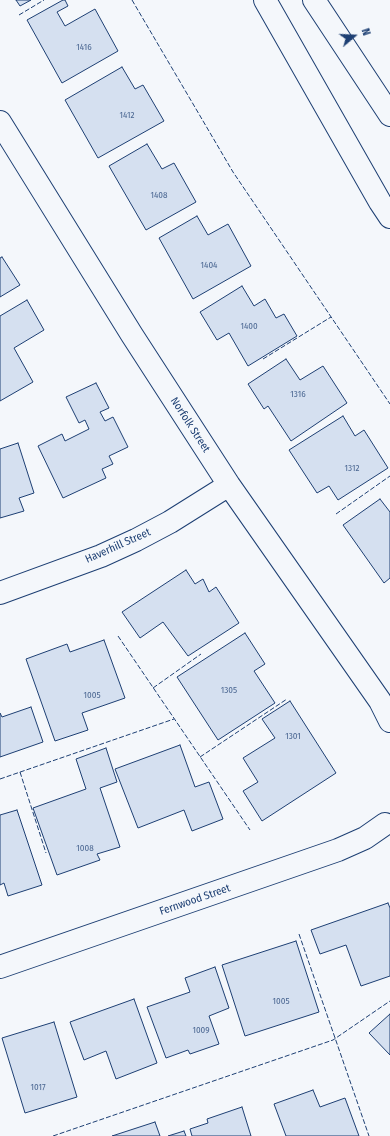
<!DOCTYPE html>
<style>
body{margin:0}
#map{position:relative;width:390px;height:1136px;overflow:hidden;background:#f4f7fb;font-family:"Fira Sans Condensed",sans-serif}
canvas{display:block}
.north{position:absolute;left:334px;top:16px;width:40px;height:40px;-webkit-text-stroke:3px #f4f7fb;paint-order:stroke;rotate:71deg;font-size:11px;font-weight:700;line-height:16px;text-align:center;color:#1d3f73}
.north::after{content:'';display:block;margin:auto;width:14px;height:18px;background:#1d3f73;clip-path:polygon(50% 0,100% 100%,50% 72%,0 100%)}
</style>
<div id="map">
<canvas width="390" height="1136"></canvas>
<div class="north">N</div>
</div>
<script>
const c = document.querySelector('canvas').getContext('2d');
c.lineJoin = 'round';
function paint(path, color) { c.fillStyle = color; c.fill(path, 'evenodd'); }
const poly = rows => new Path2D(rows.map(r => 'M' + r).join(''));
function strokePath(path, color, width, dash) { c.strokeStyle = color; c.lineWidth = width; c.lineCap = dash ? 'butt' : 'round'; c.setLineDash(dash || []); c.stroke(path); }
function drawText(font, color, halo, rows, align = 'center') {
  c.font = font + ' "Fira Sans Condensed",sans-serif'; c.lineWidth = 3; c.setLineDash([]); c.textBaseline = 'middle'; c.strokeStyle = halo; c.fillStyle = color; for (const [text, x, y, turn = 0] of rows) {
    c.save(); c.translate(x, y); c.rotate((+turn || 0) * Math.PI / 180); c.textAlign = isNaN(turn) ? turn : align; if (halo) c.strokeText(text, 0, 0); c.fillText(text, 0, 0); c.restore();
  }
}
const building = poly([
 [16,0,31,0,20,6,16,0],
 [63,0,65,0,68,6,57,12,65,26,95,9,118,51,62,83,27,20,63,0],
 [122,67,135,89,143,85,164,121,98,158,65,100,122,67],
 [147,144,162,169,174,163,196,202,146,230,109,166,147,144],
 [197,216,208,235,228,224,251,266,193,299,159,238,197,216],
 [2,257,20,285,0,297,0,258,2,257],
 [242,286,254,306,265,299,276,318,284,314,297,336,248,366,229,333,217,340,200,312,242,286],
 [27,300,44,330,14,348,33,382,0,401,0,316,27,300],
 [286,359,300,380,323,366,347,403,291,441,268,406,264,409,248,384,286,359],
 [96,383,109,408,100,412,105,421,113,417,128,447,109,456,113,464,102,469,106,478,63,498,38,446,62,434,65,441,89,429,85,420,79,423,66,397,96,383],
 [343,416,355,436,364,430,388,468,338,500,329,486,317,493,289,450,343,416],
 [18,443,34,493,19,498,24,511,0,518,0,449,18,443],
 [380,499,390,512,390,578,384,583,343,525,380,499],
 [186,570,195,584,203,579,209,592,216,587,239,623,188,656,163,622,140,638,122,612,186,570],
 [245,633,265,664,254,671,275,703,218,740,177,677,245,633],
 [104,640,125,698,82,713,88,730,55,741,26,659,67,644,70,652,104,640],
 [290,701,336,773,262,821,243,791,258,782,243,758,275,738,262,719,290,701],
 [31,707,43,742,0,757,0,713,2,717,31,707],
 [180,745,195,787,209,782,223,819,192,831,184,810,138,828,115,769,180,745],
 [106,748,117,782,100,788,120,847,97,854,100,860,57,875,33,808,86,789,76,759,106,748],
 [17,810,42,885,8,896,4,883,0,885,0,815,17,810],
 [388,903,390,908,390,976,361,986,346,945,320,954,311,930,388,903],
 [296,941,319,1012,245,1036,222,965,296,941],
 [215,967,229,1008,209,1016,219,1044,190,1054,188,1050,166,1058,147,1007,190,992,185,978,215,967],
 [134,999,157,1063,116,1079,106,1051,84,1060,70,1022,134,999],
 [390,1014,390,1055,369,1033,390,1014],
 [54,1022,77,1097,25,1113,2,1038,54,1022],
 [313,1090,320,1107,345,1098,359,1136,286,1136,274,1104,313,1090],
 [242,1107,251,1136,192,1136,190,1129,208,1123,207,1119,242,1107],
 [155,1122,160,1136,112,1136,155,1122],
 [184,1131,186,1136,168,1136,184,1131]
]);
paint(building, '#d5e0f0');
strokePath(building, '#1d3f73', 1);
const minor = poly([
 [0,122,132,335,229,485,380,701,390,721],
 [0,593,101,556,136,540,170,522,229,485],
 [0,967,338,850,365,838,385,824]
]);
const highway = poly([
 [265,0,380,202,390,217],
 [314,0,390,115]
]);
strokePath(minor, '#1d3f73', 24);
strokePath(highway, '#1d3f73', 24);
strokePath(minor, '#f4f7fb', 22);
strokePath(highway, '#f4f7fb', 22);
strokePath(poly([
 [132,0,233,172,390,404],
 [19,15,44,0],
 [263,359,331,317],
 [336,514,390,476],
 [118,636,250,830],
 [153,688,201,654],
 [200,757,287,699],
 [20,772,46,853],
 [0,779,174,719],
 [299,934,369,1136],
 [53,1136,333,1040,390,1001]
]), '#1d3f73', 1, [5, 2]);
drawText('9px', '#4b6792', null, [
 ["1416",84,47],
 ["1412",127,115],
 ["1408",159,195],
 ["1404",209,265],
 ["1400",249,326],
 ["1316",298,394],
 ["1312",352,468],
 ["1305",229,690],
 ["1005",92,695],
 ["1301",293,736],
 ["1008",85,848],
 ["1005",281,1001],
 ["1009",201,1030],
 ["1017",38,1087]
]);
drawText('11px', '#1d3f73', '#f4f7fb', [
 ["Norfolk Street",190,425,57],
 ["Haverhill Street",118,546,-24],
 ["Fernwood Street",195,900,-19]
]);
</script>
